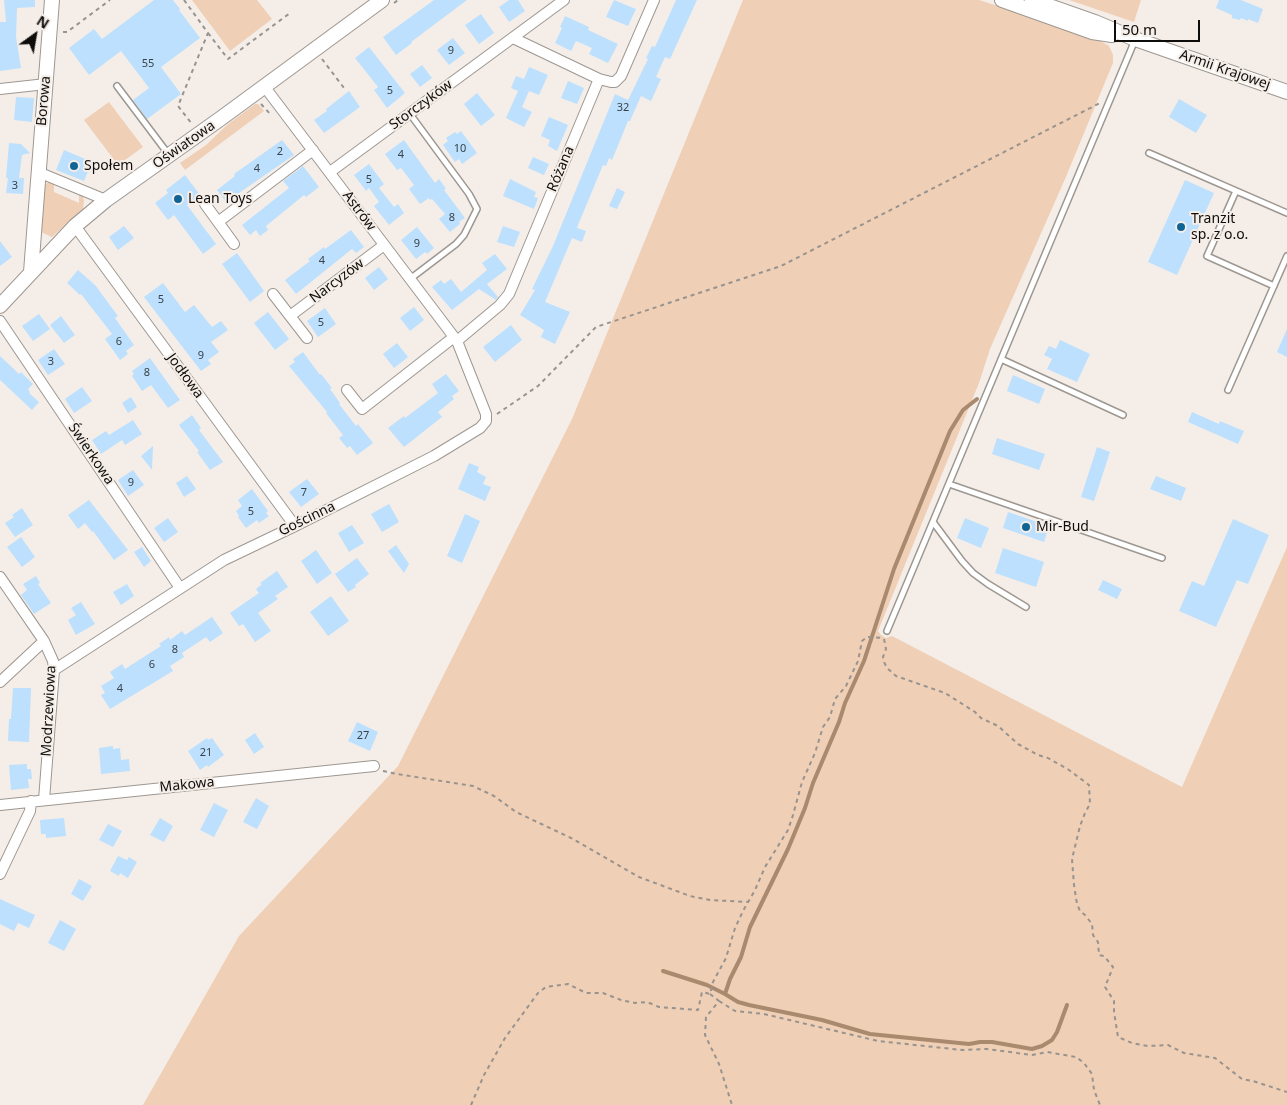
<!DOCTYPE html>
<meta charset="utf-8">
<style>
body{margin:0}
#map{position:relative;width:1287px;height:1105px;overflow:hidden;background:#f5eee8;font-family:"Noto Sans",sans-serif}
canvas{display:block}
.north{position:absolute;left:10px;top:10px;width:50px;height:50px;-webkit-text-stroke:4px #f5eee8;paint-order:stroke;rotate:32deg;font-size:14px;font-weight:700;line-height:20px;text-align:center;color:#0f0d0b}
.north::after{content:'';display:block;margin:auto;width:18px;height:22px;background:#0f0d0b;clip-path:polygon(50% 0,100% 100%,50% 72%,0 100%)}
.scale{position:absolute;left:1114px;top:20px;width:86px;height:22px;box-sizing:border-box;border:2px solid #0f0d0b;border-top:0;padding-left:6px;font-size:15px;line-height:18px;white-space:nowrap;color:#0f0d0b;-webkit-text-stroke:4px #f5eee8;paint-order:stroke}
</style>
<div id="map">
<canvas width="1287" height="1105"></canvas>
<div class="north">N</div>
<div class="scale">50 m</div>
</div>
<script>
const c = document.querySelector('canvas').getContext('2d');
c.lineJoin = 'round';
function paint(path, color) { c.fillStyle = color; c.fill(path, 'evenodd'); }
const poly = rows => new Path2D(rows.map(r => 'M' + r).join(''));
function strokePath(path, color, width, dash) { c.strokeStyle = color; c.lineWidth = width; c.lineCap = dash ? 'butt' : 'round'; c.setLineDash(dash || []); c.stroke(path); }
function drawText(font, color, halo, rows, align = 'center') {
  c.font = font + ' "Noto Sans",sans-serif'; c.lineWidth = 4; c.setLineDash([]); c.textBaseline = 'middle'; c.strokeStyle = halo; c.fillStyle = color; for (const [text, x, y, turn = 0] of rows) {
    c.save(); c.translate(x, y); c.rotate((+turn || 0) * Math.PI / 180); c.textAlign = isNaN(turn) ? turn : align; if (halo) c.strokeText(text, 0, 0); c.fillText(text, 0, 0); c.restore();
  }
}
paint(poly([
 [192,0,257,0,272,19,230,51],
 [743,0,979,0,1093,37,1109,46,1113,55,1113,63,1065,179,990,349,979,383,878,631,881,635,886,638,892,636,1182,787,1287,547,1287,1105,143,1105,239,936,398,766,572,419],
 [1069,0,1141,0,1134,22],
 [109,102,143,147,118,165,84,120],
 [255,104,258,104,264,111,185,170,180,163,206,145,227,125],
 [49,182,54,183,54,192,79,203,79,193,83,196,84,201,83,209,52,237,41,232,44,185]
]), '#efcfb5');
strokePath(poly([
 [663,971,707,985,725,994,730,979,741,957,750,927,788,849,805,808,813,783,839,722,845,703,864,661,894,569,950,431,963,410,977,399],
 [725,994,738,1002,749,1005,822,1020,870,1034,969,1044,980,1042,992,1042,1032,1049,1042,1046,1052,1040,1057,1032,1067,1005]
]), '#aa8a6f', 4);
paint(poly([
 [4,0,35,0,35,7,17,8,16,37,21,68,0,71,0,22,6,22],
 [154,0,173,0,180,9,179,10,200,38,161,67,181,94,147,119,133,100,149,88,121,51,89,75,69,48,94,29,102,39],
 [434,0,467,0,411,42,412,43,396,55,383,37],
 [509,0,518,0,525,11,509,22,499,7],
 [614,0,636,9,628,26,606,17],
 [676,0,697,0,670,59,665,57,656,77,661,79,651,101,641,96,630,121,628,121,612,160,609,158,606,166,603,165,578,225,577,228,586,231,582,242,572,238,545,302,570,312,555,344,541,337,544,330,520,315,535,290,532,289,553,246,615,94,628,100,648,59,646,58,652,46,655,47],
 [1219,0,1241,0,1263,9,1258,23,1248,19,1248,21,1241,18,1240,20,1232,18,1232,15,1216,8],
 [481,14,494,33,479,44,465,25],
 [565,16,589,27,588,30,618,44,608,63,589,54,592,48,576,41,571,51,555,43,562,28,560,27],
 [453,38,465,53,449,65,437,50],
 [369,47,405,93,387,108,374,90,378,87,355,58],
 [422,65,432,78,420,87,410,74],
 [529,67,548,75,539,95,529,91,522,107,532,112,524,127,506,118,518,91,511,88,516,76,524,79],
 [568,81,584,88,577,104,561,98],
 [349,91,360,107,324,133,314,120,327,111,326,109],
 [477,93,495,115,481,126,464,104],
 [16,97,34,98,32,122,14,120],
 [1179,99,1207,115,1196,133,1169,117],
 [549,117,568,125,557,151,548,146,550,140,541,136],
 [461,131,477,153,462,164,459,159,455,162,443,145,448,141,446,138,455,132,457,134],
 [282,140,294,155,226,202,217,190,235,176,234,174],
 [404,140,435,183,439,179,446,189,444,190,465,218,459,222,460,224,450,232,439,219,445,214,432,199,430,200,429,198,420,204,409,189,414,185,401,168,397,170,385,154],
 [9,143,21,144,30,153,22,155,19,178,24,178,23,194,6,193,8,178,6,178],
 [64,150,92,162,84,181,56,170],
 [533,157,549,164,544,175,528,168],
 [369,164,384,184,379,188,394,207,398,204,404,213,389,225,374,206,379,202,369,188,366,191,354,175],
 [303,166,319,187,306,197,304,195,266,226,268,230,260,236,256,230,250,235,242,225,289,188,283,181],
 [185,175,200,195,187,205,216,244,203,254,174,215,168,220,155,203,168,193,166,190],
 [510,179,536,192,534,197,538,198,534,209,503,196],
 [1185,180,1214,193,1177,275,1148,262],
 [617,188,625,192,617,209,609,206],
 [124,226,134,238,118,250,109,237],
 [503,226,520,232,514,247,497,242],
 [417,227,434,248,427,254,425,252,416,259,401,240],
 [351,230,364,247,356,253,352,249,296,294,285,280,310,261,308,259,324,247,325,249],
 [0,241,12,257,0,266],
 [237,253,264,291,250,302,222,264],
 [495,254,507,269,487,284,498,297,496,300,479,289,452,310,432,287,441,280,444,284,451,279,461,292,487,270,482,263],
 [379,267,388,279,374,290,365,278],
 [78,270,96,286,109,304,118,316,115,318,134,345,126,351,128,354,120,360,105,339,112,334,81,294,80,295,67,283],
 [163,283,185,312,194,305,212,327,221,321,228,330,211,342,219,352,208,360,211,364,201,371,144,297],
 [414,307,424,320,410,331,400,318],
 [325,308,336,324,318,337,307,321],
 [268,312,289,339,275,350,254,323],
 [39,314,50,329,33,341,22,326],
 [61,316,75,335,64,343,50,325],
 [511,325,522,340,495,362,483,347],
 [1287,329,1287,357,1277,352],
 [1060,340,1090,354,1077,382,1047,369,1052,359,1044,355,1049,346,1056,349],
 [397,343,408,357,394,368,383,354],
 [54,349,65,364,48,375,38,360],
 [303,352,320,375,321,374,332,388,330,389,340,403,339,404,356,426,358,424,373,443,357,455,350,446,347,448,339,438,343,435,326,413,327,412,289,366,295,362,293,359],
 [0,356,19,374,21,372,33,384,28,389,30,392,29,393,39,402,32,410,0,380],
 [150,358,180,400,168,408,151,385,142,391,132,376,134,374,132,371],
 [446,374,459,391,452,396,454,399,438,412,442,417,404,447,388,428,404,416,405,418,438,393,432,384],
 [1013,375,1045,389,1039,404,1007,391],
 [82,387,92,401,74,413,65,399],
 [131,397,137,407,128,413,122,403],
 [1192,412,1219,424,1220,421,1244,431,1238,444,1188,422],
 [192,415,201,428,199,430,223,462,210,470,197,452,199,451,179,425],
 [133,420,142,434,125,445,122,440,101,454,92,440,106,431,109,435],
 [997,438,1045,454,1039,470,992,454],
 [153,446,152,470,141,456],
 [1097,447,1110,452,1094,501,1081,497],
 [469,463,479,467,477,472,486,477,483,484,491,487,485,501,458,489],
 [133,470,144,485,128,496,118,480],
 [187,476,196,489,184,497,176,483],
 [1156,476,1186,488,1181,501,1150,489],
 [307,479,319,494,301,507,289,492],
 [252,489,268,511,266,513,269,516,259,523,257,520,246,528,238,517,239,516,236,511,242,506,238,500],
 [89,500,128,550,114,560,93,531,92,532,85,523,78,529,68,515],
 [389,504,399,522,382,532,371,514],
 [22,508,33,525,15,537,5,523,14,517,12,515],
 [1008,512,1049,526,1044,542,1003,528],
 [465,514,480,521,462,563,447,556],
 [168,518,178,532,164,542,154,528],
 [965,518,989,528,981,548,957,538],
 [1233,519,1269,535,1248,584,1237,580,1216,627,1179,611,1192,581,1204,586],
 [352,525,364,543,349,552,338,533],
 [21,537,35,557,22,567,7,547],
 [396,545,409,564,404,573,388,551],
 [142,547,151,561,144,567,134,552],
 [1003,548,1044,562,1036,587,995,573],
 [316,550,332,573,317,584,301,561],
 [357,558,369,574,355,585,356,587,348,592,335,574],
 [277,571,288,587,275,596,278,599,258,613,271,631,255,642,243,624,239,626,230,613,259,593,256,589,262,584,260,583],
 [36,576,40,583,38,584,51,603,34,614,21,595,27,590,23,584],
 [1103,580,1122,589,1117,599,1098,590],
 [127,584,134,596,121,605,113,592],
 [331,596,349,621,328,636,310,612],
 [81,602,95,624,76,635,68,620,76,615,71,608],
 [212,617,223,633,210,642,206,637,182,653,184,657,170,666,173,671,110,709,101,695,105,693,101,686,114,678,110,672,122,664,125,669,161,646,159,644,169,637,170,640,182,631,185,635],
 [13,688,31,688,29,742,8,741,9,719,11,719],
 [357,722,378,732,370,751,348,741],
 [255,733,264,747,254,754,245,740],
 [207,738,208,740,212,738,224,755,208,767,207,765,200,770,188,751],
 [113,746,113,749,120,748,121,760,129,759,130,771,101,774,99,748],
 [27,764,27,769,31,769,32,779,28,779,29,788,11,790,9,765],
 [256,798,269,806,257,829,243,822],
 [214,803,228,810,214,837,200,830],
 [64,818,66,836,46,838,46,834,41,834,40,820],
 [160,818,173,826,164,842,150,835],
 [108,824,122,831,113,847,99,840],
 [118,856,127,860,129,857,137,862,128,878,120,873,119,876,110,871],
 [79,879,92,886,83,901,71,894],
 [0,899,35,915,29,928,18,923,14,931,0,924],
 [60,920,76,929,64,951,48,943]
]), '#bce0fd');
const lane = poly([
 [117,86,169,155],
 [1149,153,1287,213],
 [1236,191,1207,256,1274,286],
 [410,279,456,244,464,235,477,209,469,194,410,114],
 [1001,359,1123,415],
 [1228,390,1287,256],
 [949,484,1162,558],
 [933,522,962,561,973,573,988,584,1026,607],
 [887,631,1135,40]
]);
const street = poly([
 [513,38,599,79],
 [0,89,46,84],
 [38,172,106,200],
 [330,172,564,0],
 [205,204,234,244],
 [218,222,313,150],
 [75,226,295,526],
 [273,294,307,338],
 [290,316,384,245],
 [0,321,180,588],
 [457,341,500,305,509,294,599,79,611,82,615,82,621,76,654,0],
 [347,390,362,409,454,337],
 [0,577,44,641,53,661,54,670,44,800],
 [54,670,224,560,295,526,434,456,480,428,486,421,486,414,457,341,264,86],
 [0,682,44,641],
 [0,805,374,766],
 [0,874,30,811,31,801]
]);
const secondary = poly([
 [1002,0,1092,32,1112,35],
 [1032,0,1095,22,1135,39,1287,92],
 [31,272,52,0],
 [0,306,75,226,106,200,220,119,382,0]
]);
strokePath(lane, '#9d9791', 8);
strokePath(street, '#9d9791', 12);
strokePath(secondary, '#9d9791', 16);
strokePath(poly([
 [184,0,208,33,178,106,192,124],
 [394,3,398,0],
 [63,32,67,32,110,0],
 [208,33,228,59,290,13],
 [322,59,344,88],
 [261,104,271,115],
 [497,414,538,386,596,327,781,266,1100,103],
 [884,639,886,649,883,657,884,662,887,668,896,676,945,693,975,712,981,718,998,726,1018,744,1038,755,1048,758,1069,770,1089,785,1090,804,1085,813,1080,826,1072,859,1074,885,1077,904,1080,911,1085,915,1092,924,1093,935,1098,942,1099,955,1104,956,1113,967,1105,987,1114,1001,1114,1012,1118,1037,1132,1043,1148,1046,1168,1045,1184,1053,1215,1058,1242,1079,1253,1081,1287,1092],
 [383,771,397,774,473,786,494,796,516,812,571,838,639,877,690,896,710,900,749,902],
 [710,994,719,1001,706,1017,705,1035,719,1064,732,1105],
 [719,1001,735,1011,764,1014,878,1041,962,1050,987,1049,1032,1055,1047,1052,1076,1057,1084,1063,1092,1074,1094,1090,1100,1105],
 [471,1105,484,1075,505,1038,538,993,546,987,568,984,586,993,603,993,621,1000,635,1003,647,1002,659,1007,698,1010,702,992,710,994,713,982,726,958,735,928,743,911,755,890,765,867,788,830,793,815,802,782,815,753,823,727,830,717,835,699,846,686,858,661,862,641,867,637,883,638]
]), '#98938f', 2, [4, 4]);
strokePath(lane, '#fff', 5);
strokePath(street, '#fff', 10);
strokePath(secondary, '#fff', 14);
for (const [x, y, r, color] of [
 [74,166,5,"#0f6495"],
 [178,199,5,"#0f6495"],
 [1181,227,5,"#0f6495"],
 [1026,527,5,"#0f6495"]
]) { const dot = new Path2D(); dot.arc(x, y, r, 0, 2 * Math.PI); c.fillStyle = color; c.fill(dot); strokePath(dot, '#f5eee8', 2); }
drawText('11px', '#3a4248', null, [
 ["9",451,51],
 ["55",148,64],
 ["5",390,91],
 ["32",623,108],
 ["10",460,149],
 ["2",280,152],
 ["4",401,155],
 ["4",257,169],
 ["5",369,180],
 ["3",15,186],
 ["8",452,218],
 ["9",417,244],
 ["4",322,261],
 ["5",161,300],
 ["5",321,323],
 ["6",119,342],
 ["9",201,356],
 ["3",51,362],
 ["8",147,373],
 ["9",131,483],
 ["7",304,493],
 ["5",251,512],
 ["8",175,650],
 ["6",152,665],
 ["4",120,689],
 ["27",363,736],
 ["21",206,753]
]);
drawText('14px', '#0f0d0b', '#f5eee8', [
 ["Armii Krajowej",1225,70,19],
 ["Borowa",44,101,-85],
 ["Storczyków",421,105,-36],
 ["Oświatowa",184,145,-35],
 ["Różana",561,169,-67],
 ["Astrów",359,211,53],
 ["Narcyzów",337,281,-37],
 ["Jodłowa",185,376,54],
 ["Świerkowa",91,454,56],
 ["Gościnna",307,519,-26],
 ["Modrzewiowa",49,711,-87],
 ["Makowa",187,785,-6]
]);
drawText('14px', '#0f0d0b', '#f5eee8', [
 ["Społem",84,166],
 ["Lean Toys",188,199],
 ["Tranzit",1191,219],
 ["sp. z o.o.",1191,235],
 ["Mir-Bud",1036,527]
], 'left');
</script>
